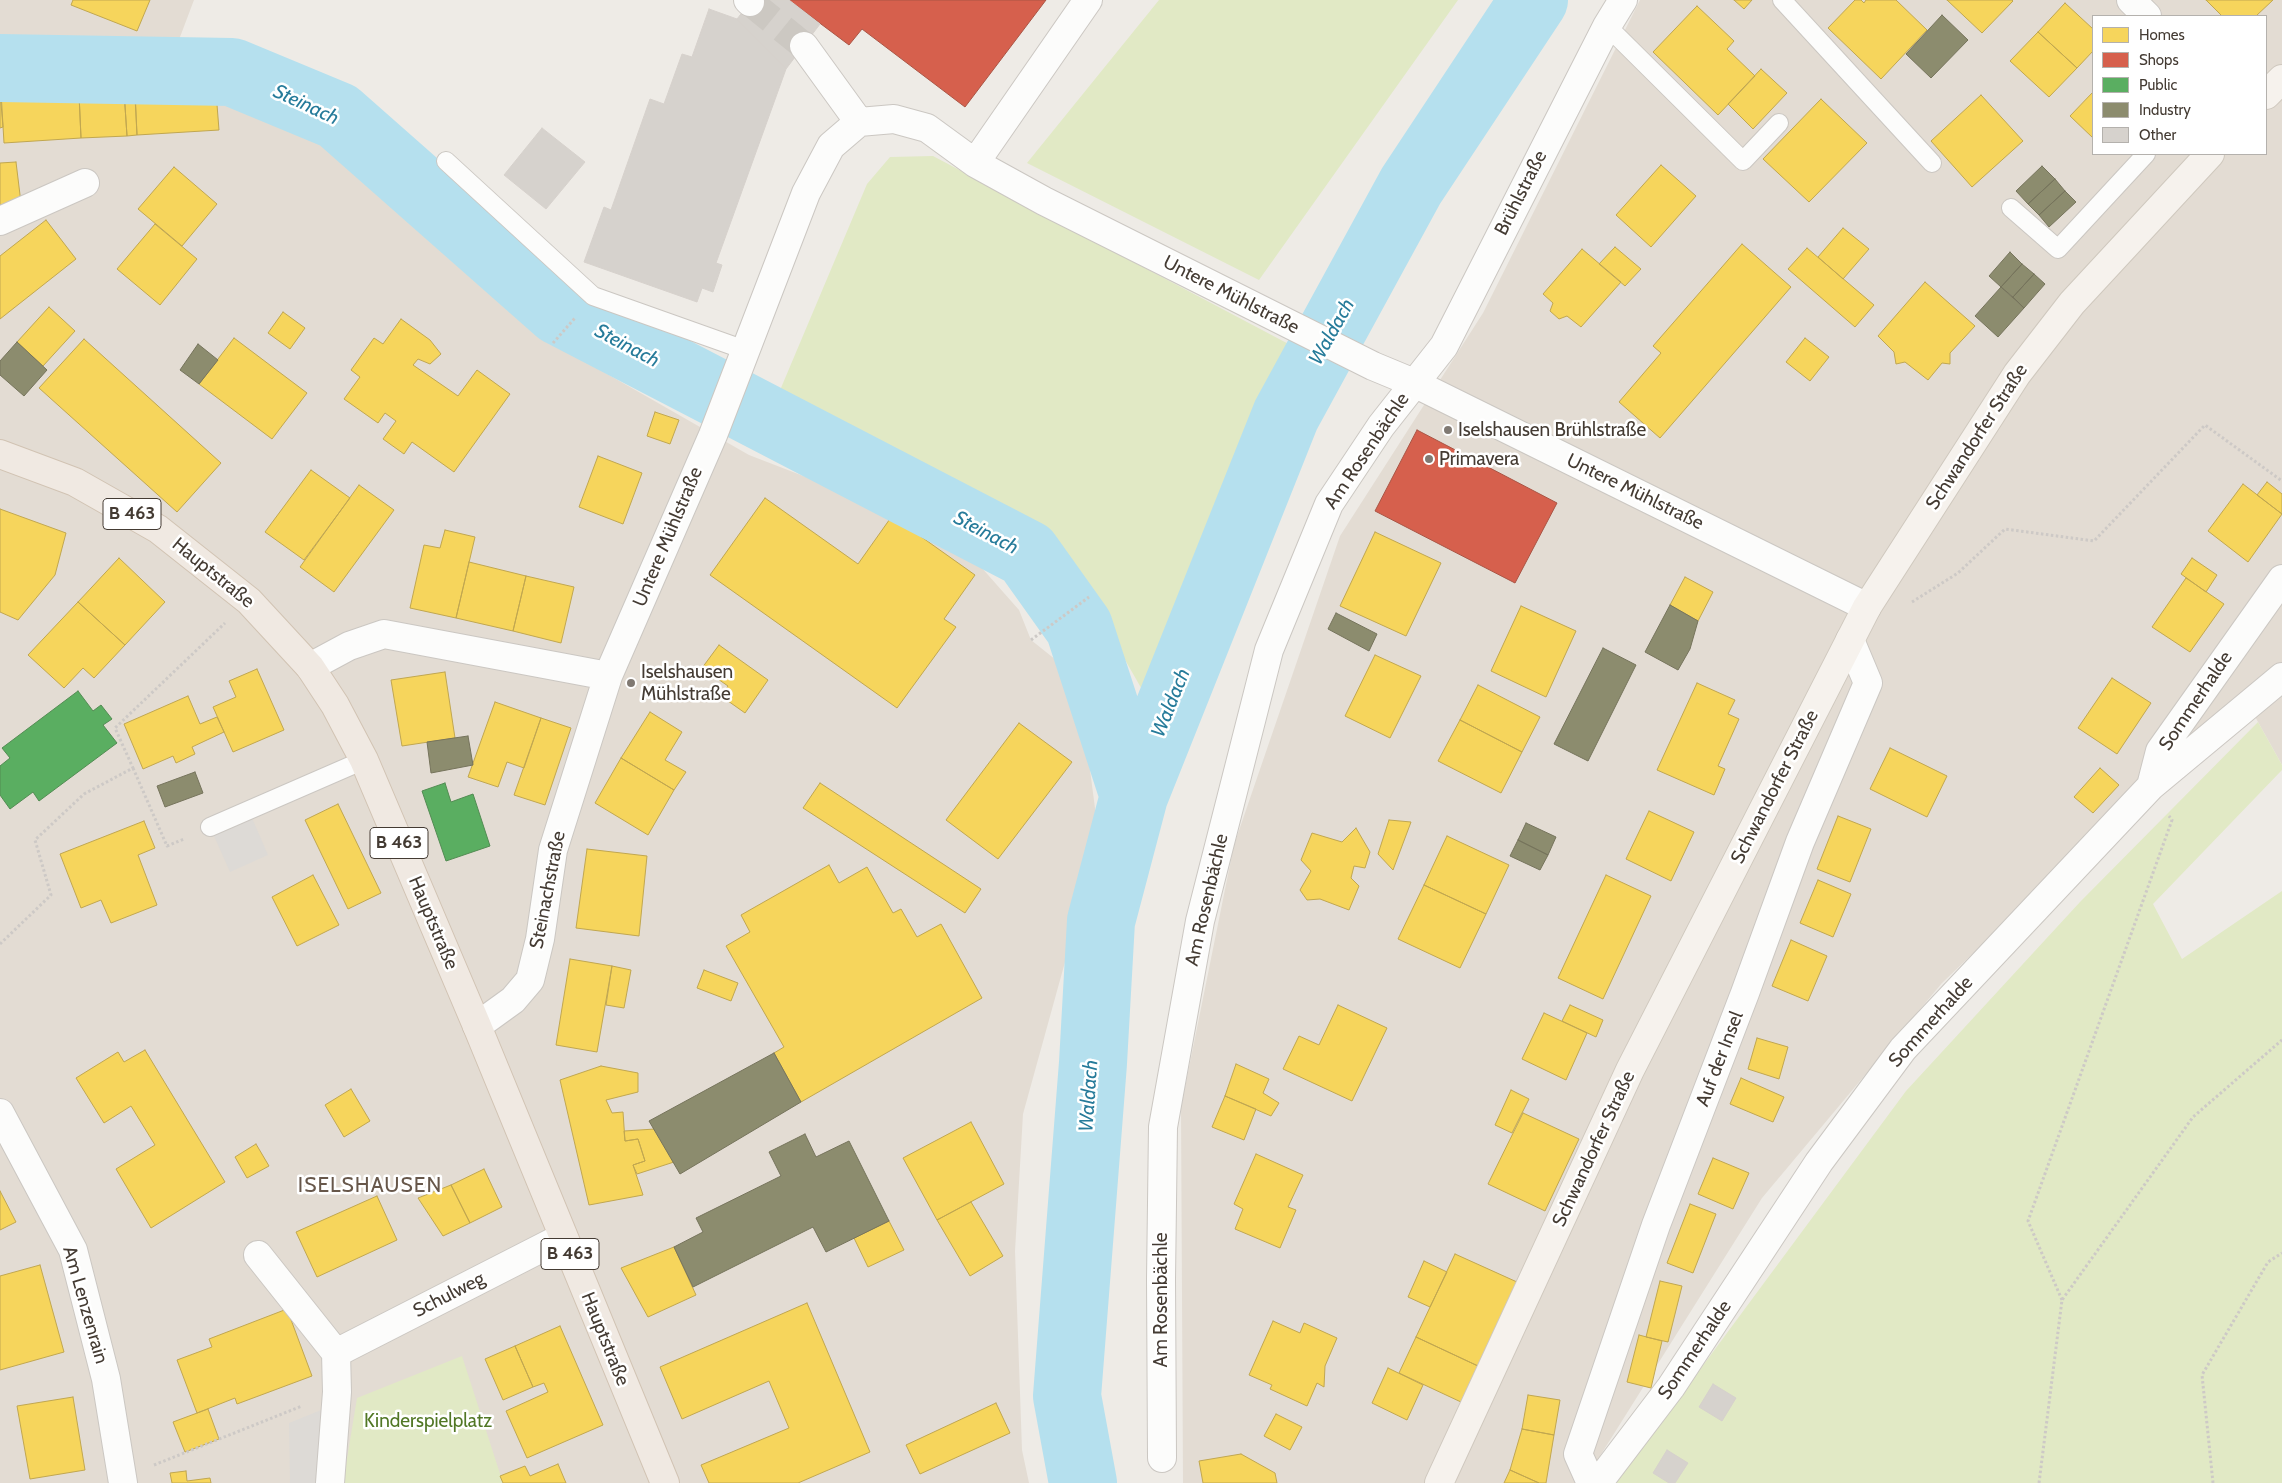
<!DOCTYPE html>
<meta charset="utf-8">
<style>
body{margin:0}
#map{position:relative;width:2282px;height:1483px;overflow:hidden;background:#eeebe6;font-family:Cabin,sans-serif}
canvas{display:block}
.legend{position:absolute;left:2092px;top:15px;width:175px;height:140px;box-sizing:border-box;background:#fff;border:1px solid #b4b1ad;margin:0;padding:6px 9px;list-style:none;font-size:15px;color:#443b33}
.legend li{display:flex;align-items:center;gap:10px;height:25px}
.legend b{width:25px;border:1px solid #b4b1ad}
</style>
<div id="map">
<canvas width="2282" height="1483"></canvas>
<ul class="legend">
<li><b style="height:14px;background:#f6d55c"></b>Homes</li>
<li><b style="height:14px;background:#d6604d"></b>Shops</li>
<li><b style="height:14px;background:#5aae61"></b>Public</li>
<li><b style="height:14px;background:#8c8c6e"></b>Industry</li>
<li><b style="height:14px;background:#d6d2cd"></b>Other</li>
</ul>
</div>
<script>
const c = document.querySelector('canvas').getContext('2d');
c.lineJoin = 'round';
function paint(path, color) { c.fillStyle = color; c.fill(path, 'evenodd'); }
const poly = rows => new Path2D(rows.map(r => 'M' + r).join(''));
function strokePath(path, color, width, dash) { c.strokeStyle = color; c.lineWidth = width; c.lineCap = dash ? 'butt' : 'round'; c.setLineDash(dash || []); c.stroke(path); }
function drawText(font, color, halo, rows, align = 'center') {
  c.font = font + ' Cabin,sans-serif'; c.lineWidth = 5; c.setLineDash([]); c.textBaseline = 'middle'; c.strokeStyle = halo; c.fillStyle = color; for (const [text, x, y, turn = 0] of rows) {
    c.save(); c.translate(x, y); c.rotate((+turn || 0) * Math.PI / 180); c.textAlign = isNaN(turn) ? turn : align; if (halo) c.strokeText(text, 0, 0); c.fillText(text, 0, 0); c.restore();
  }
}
paint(poly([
 [0,0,194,0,163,82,258,93,305,111,375,167,553,343,749,455,951,533,1019,610,1031,640,1056,660,1083,716,1099,839,1023,1114,1015,1251,1022,1450,1029,1483,0,1483],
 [1640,0,2282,0,2282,765,2243,695,1942,983,1762,1198,1583,1483,1183,1483,1181,1107,1234,845,1340,536,1483,313],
 [2093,16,2266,16,2266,154,2093,154]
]), '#e3dcd3');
paint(poly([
 [1159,0,1458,0,1259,280,1027,163],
 [933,156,1298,349,1160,721,1052,532,778,395,867,184,890,157],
 [2258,722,2282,765,2282,770,2153,904,2182,959,2282,891,2282,1483,1616,1483,1906,1091,2080,902],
 [462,1356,503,1483,343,1483,357,1398]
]), '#e1e9c5');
paint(poly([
 [249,811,268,855,230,872,210,827],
 [336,1404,330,1483,290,1483,289,1423]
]), '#dddad6');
const homes = poly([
 [73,0,150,0,137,31,71,5,73,0],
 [1734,0,1752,0,1744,9,1734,0],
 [1855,0,1861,0,1864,3,1866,0,1896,0,1927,30,1881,79,1828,28,1855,0],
 [1947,0,2012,0,2013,1,1982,33,1947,0],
 [2206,0,2273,0,2256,16,2222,16,2206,0],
 [2065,3,2093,29,2093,51,2077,68,2038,32,2065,3],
 [1697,6,1734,41,1727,49,1755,76,1718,115,1653,52,1697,6],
 [2038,32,2077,68,2049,97,2010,61,2038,32],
 [1761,69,1787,93,1753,129,1728,104,1761,69],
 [135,90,137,135,127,136,124,91,135,90],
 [15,91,15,98,79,94,81,138,4,143,1,92,15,91],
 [124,91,127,136,81,138,79,94,124,91],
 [0,92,3,127,0,128,0,92],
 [216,92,219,130,137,135,135,97,216,92],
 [2093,92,2093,138,2070,116,2093,92],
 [1981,95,2023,141,1972,187,1931,141,1981,95],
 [1821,99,1867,143,1809,202,1763,159,1821,99],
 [16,162,21,203,0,205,0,163,16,162],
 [1661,165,1696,196,1651,247,1616,215,1661,165],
 [174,167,217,204,182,246,138,209,174,167],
 [46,220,76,259,0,319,0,256,46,220],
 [155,224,197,259,160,305,117,269,155,224],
 [1843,228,1869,249,1843,279,1818,257,1843,228],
 [1742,244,1791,287,1660,438,1619,402,1661,353,1653,346,1742,244],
 [1615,247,1641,269,1625,286,1599,264,1615,247],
 [1807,248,1874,305,1855,327,1788,269,1807,248],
 [1582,249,1621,282,1581,327,1567,316,1559,319,1550,311,1553,303,1543,294,1582,249],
 [1925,282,1975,326,1950,353,1950,364,1942,363,1928,380,1905,362,1896,364,1894,352,1878,336,1925,282],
 [49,307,75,331,43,366,17,342,49,307],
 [283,312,305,328,290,349,268,333,283,312],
 [401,319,430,340,441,354,430,364,418,359,413,365,458,396,477,370,510,394,454,472,412,442,404,454,383,439,396,421,385,413,378,423,344,399,360,377,351,370,374,338,383,344,401,319],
 [234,338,307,393,272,439,199,384,234,338],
 [1805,338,1829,357,1810,381,1786,362,1805,338],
 [84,339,221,463,177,512,39,388,84,339],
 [655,412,679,420,670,444,647,436,655,412],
 [598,456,642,473,623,524,579,507,598,456],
 [311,470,350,498,304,560,265,532,311,470],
 [2267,482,2282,494,2282,514,2257,495,2267,482],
 [2243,484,2282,514,2248,562,2208,531,2243,484],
 [359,485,394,510,334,592,300,567,359,485],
 [765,498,858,564,892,516,975,575,944,619,956,627,897,708,710,575,765,498],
 [0,509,66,533,55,575,18,620,0,612,0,509],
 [445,530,475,537,456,618,410,608,424,545,440,548,445,530],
 [1375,532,1441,563,1406,636,1340,606,1375,532],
 [119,558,165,602,125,645,78,602,119,558],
 [2192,558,2217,575,2206,592,2181,574,2192,558],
 [469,562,526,576,513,631,456,618,469,562],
 [526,576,574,587,561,643,513,631,526,576],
 [1685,577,1713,592,1698,621,1670,605,1685,577],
 [2186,578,2224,604,2190,652,2152,627,2186,578],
 [78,602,125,645,94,678,83,668,64,688,28,655,78,602],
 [1521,606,1576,631,1546,697,1491,671,1521,606],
 [719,645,768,680,745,713,721,696,728,686,702,668,719,645],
 [1375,655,1421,676,1390,738,1345,716,1375,655],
 [257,669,284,730,233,752,213,707,236,697,229,681,257,669],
 [445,672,455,738,402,746,391,680,445,672],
 [2112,678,2151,703,2117,754,2078,728,2112,678],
 [1697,683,1735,700,1728,714,1739,719,1718,766,1725,769,1714,795,1657,770,1697,683],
 [1478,685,1540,717,1522,752,1460,720,1478,685],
 [188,696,200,724,217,717,224,732,192,747,195,754,176,763,173,756,143,769,124,724,188,696],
 [495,702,541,718,524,768,507,762,498,787,468,777,495,702],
 [650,712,682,732,665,760,686,772,674,790,621,758,650,712],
 [541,718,571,728,545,805,514,795,541,718],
 [1460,720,1522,752,1501,793,1438,761,1460,720],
 [1019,723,1072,762,998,859,946,820,1019,723],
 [1890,748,1947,776,1927,817,1870,789,1890,748],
 [621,758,674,790,648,835,595,803,621,758],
 [2100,768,2119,785,2093,813,2074,797,2100,768],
 [820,783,981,889,965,913,803,808,820,783],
 [338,804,381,893,348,909,305,820,338,804],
 [1649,811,1694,832,1671,881,1626,859,1649,811],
 [1838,816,1871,829,1850,882,1817,869,1838,816],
 [1389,820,1411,822,1393,870,1378,854,1389,820],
 [144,821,155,848,138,855,157,905,111,923,101,900,81,908,60,854,144,821],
 [1356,828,1370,852,1365,868,1354,866,1351,878,1359,886,1349,910,1320,899,1307,900,1300,890,1311,871,1301,860,1312,833,1342,842,1356,828],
 [1447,836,1509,865,1486,914,1424,885,1447,836],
 [587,849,647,856,639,936,576,928,587,849],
 [829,865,839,883,867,867,893,913,901,909,917,937,941,924,982,998,801,1102,774,1053,784,1047,726,946,750,932,741,915,829,865],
 [313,875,339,925,297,946,272,897,313,875],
 [1606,875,1651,896,1603,999,1558,978,1606,875],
 [1818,880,1851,894,1833,937,1800,923,1818,880],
 [1424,885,1486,914,1460,968,1398,939,1424,885],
 [1791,940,1827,956,1808,1001,1772,986,1791,940],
 [570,959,612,966,597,1052,556,1045,570,959],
 [612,966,631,970,624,1008,606,1005,612,966],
 [704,970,738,983,731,1001,697,988,704,970],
 [1338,1005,1387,1028,1352,1101,1283,1069,1299,1036,1319,1045,1338,1005],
 [1570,1005,1603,1020,1596,1037,1562,1021,1570,1005],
 [1544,1013,1587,1033,1566,1080,1522,1059,1544,1013],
 [1757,1038,1788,1047,1779,1079,1748,1069,1757,1038],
 [145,1050,225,1182,151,1228,116,1169,155,1145,131,1106,104,1123,76,1078,118,1052,124,1062,145,1050],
 [1236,1064,1269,1079,1263,1093,1279,1103,1271,1116,1225,1096,1236,1064],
 [601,1066,638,1073,638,1092,606,1100,612,1113,623,1112,625,1141,638,1139,645,1161,633,1165,643,1195,589,1205,560,1080,601,1066],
 [1741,1078,1784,1097,1773,1122,1730,1104,1741,1078],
 [351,1089,370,1121,344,1137,325,1105,351,1089],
 [1511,1090,1529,1099,1512,1133,1495,1125,1511,1090],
 [1225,1096,1256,1109,1244,1140,1212,1127,1225,1096],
 [1523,1113,1579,1139,1545,1211,1488,1184,1523,1113],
 [971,1122,1004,1184,937,1220,903,1158,971,1122],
 [655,1129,674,1162,637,1174,633,1165,645,1161,638,1139,625,1141,624,1131,655,1129],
 [256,1144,269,1166,247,1178,235,1157,256,1144],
 [1256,1154,1303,1175,1288,1207,1296,1210,1280,1248,1235,1229,1243,1209,1234,1204,1256,1154],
 [1713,1158,1749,1173,1733,1209,1698,1194,1713,1158],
 [484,1169,502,1207,470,1223,451,1185,484,1169],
 [451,1185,470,1223,443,1236,418,1198,451,1185],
 [0,1191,16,1222,0,1230,0,1191],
 [377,1196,397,1240,317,1277,296,1232,377,1196],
 [971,1202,1003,1256,970,1276,937,1220,971,1202],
 [1690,1204,1716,1214,1693,1273,1667,1263,1690,1204],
 [889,1221,904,1250,868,1267,854,1238,889,1221],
 [674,1247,696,1295,648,1317,621,1268,674,1247],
 [1455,1254,1517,1282,1478,1366,1416,1337,1455,1254],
 [1424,1261,1447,1272,1430,1307,1408,1297,1424,1261],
 [40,1265,64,1352,0,1370,0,1276,40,1265],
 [1660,1281,1682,1286,1668,1342,1646,1337,1660,1281],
 [807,1303,870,1452,798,1483,709,1483,701,1465,789,1428,769,1381,682,1419,660,1367,807,1303],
 [287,1309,312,1376,237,1404,235,1398,197,1413,177,1360,212,1347,209,1339,287,1309],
 [1273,1321,1300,1333,1304,1323,1337,1338,1325,1366,1324,1387,1317,1383,1307,1406,1270,1389,1272,1385,1249,1375,1273,1321],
 [560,1326,603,1425,527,1458,506,1411,548,1392,544,1383,533,1387,515,1346,560,1326],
 [1639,1335,1662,1341,1651,1388,1627,1382,1639,1335],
 [1416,1337,1478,1366,1461,1402,1399,1373,1416,1337],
 [515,1346,533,1387,503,1400,485,1359,515,1346],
 [1388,1368,1423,1385,1407,1420,1372,1403,1388,1368],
 [1528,1395,1560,1400,1554,1435,1522,1429,1528,1395],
 [73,1397,85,1470,30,1479,17,1406,73,1397],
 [996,1403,1010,1433,920,1474,906,1445,996,1403],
 [208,1409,219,1439,185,1452,173,1422,208,1409],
 [1276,1414,1302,1427,1290,1450,1264,1436,1276,1414],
 [1522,1429,1554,1435,1546,1483,1539,1483,1510,1470,1522,1429],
 [1241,1454,1275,1473,1277,1483,1203,1483,1199,1461,1241,1454],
 [558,1464,566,1483,503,1483,500,1476,525,1466,530,1476,558,1464],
 [1510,1470,1539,1483,1504,1483,1510,1470],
 [186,1471,187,1481,210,1478,211,1483,172,1483,170,1473,186,1471]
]);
paint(homes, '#f6d55c');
strokePath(homes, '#c1a750', 1);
const shops = poly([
 [789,0,1046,0,965,107,862,29,849,45,789,0],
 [1417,430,1557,503,1515,583,1375,511,1417,430]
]);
paint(shops, '#d6604d');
strokePath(shops, '#aa5545', 1);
const public = poly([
 [78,691,93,711,101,705,112,719,103,725,117,743,39,801,33,792,10,809,0,795,0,766,10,758,2,748,78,691],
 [445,783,451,802,473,794,490,846,446,861,422,791,445,783]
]);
paint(public, '#5aae61');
strokePath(public, '#538c53', 1);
const industry = poly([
 [1942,15,1968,40,1931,78,1906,54,1942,15],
 [2042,166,2055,179,2028,204,2016,191,2042,166],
 [2055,179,2065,191,2039,215,2028,204,2055,179],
 [2065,191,2076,202,2049,227,2039,215,2065,191],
 [2010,252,2022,264,2001,287,1989,276,2010,252],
 [2022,264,2034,274,2013,297,2001,287,2022,264],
 [2034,274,2045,284,2024,308,2013,297,2034,274],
 [2001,287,2024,308,1998,337,1975,316,2001,287],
 [17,342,47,370,24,396,0,375,0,361,17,342],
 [198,344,218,360,199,384,180,370,198,344],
 [1670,605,1698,621,1690,649,1678,670,1645,652,1670,605],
 [1336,613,1377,634,1369,651,1328,629,1336,613],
 [1603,648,1636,665,1588,761,1554,744,1603,648],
 [468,736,473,765,431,773,427,742,468,736],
 [195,772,203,793,165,807,157,786,195,772],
 [1526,823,1556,837,1548,855,1518,840,1526,823],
 [1518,840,1548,855,1540,870,1510,856,1518,840],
 [774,1053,801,1102,680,1174,649,1121,774,1053],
 [805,1134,816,1157,849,1141,889,1221,826,1252,813,1227,693,1287,674,1247,703,1232,696,1218,781,1176,769,1152,805,1134]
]);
paint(industry, '#8c8c6e');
strokePath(industry, '#76745c', 1);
strokePath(poly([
 [0,68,232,72,338,116,559,311,1027,554,1079,627,1134,796],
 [1083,1483,1067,1396,1093,1063,1101,921,1134,796,1286,415,1411,186,1534,0]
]), '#b5e0ee', 68);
const building = poly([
 [752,0,789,0,820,24,786,69,737,19,752,0],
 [709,9,737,19,786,69,716,263,722,265,713,292,702,288,697,302,584,262,604,207,611,210,650,99,664,104,682,54,692,57,709,9],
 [542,128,585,162,546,209,504,175,542,128],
 [1713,1384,1736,1398,1722,1421,1699,1407,1713,1384],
 [1667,1450,1688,1463,1675,1483,1669,1483,1653,1473,1667,1450]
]);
paint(building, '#d6d2cd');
strokePath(building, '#d6d1cc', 1);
strokePath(poly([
 [750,2,804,46]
]), '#ccc8c2', 28, [28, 14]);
const lane = poly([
 [1782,0,1932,163],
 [1607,26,1743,161,1779,123],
 [446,161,593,296,745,350],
 [2011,208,2058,249,2146,154],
 [210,827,364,760]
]);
const street = poly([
 [748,0,750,2],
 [2131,0,2147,16],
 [804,46,859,122],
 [975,163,1088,0],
 [0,221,85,183],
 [310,667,349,646,384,634,608,676],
 [2151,786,2160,751,2282,579],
 [477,1026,513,1000,530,980,540,939,553,850,608,676,713,435,806,193,831,146,859,122,894,119,927,128,975,163,1044,201,1373,366,1414,383,1867,607],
 [0,1113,73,1250,106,1379,123,1483],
 [258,1255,336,1353],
 [1162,1458,1161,1279,1163,1127,1200,921,1269,650,1329,504,1381,426,1444,346,1607,26,1623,0],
 [330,1483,337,1392,336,1353,563,1237],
 [1591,1483,1578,1454,1656,1225,1745,993,1800,842,1868,683,1850,640],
 [1598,1483,1671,1387,1819,1162,1903,1049,2151,786,2282,677]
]);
const secondary = poly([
 [2266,95,2282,79],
 [1439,1483,1630,1070,1867,607,2017,374,2072,303,2210,154]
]);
const primary = poly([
 [0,454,75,482,158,529,249,601,310,667,335,705,364,760,477,1026,665,1483]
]);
strokePath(lane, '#cbc7c2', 20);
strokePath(street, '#cbc7c2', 30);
strokePath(secondary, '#cfc8be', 30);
strokePath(primary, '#d1c3b3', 30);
strokePath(poly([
 [553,343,575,318],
 [1912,602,1958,573,2005,529,2094,541,2205,425,2282,481],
 [1031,640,1089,597],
 [133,768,167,846,184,839],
 [0,944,51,895,35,840,84,794,133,768,115,728,225,623],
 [2062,1300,2028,1221,2172,820,2169,816],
 [154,1465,302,1406],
 [2039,1483,2062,1300,2193,1117,2282,1040],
 [2213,1483,2202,1375,2268,1262,2282,1253]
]), '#cdc9c6', 3, [2.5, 2.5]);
strokePath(lane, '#fcfcfb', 18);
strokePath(street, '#fcfcfb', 28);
strokePath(secondary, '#f6f2ed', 28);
strokePath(primary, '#f0e9e2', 28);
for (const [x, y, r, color] of [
 [1448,430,5,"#807972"],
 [1429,459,5,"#807972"],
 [631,683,5,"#807972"]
]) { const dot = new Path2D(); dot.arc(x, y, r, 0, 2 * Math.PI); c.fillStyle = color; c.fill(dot); strokePath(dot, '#fff', 2); }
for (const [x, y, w] of [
 [132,514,58],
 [399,843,58],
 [570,1254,58]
]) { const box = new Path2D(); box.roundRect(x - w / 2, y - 15.5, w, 31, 4); c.fillStyle = '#fff'; c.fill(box); strokePath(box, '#443b33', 1); }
drawText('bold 18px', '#443b33', null, [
 ["B 463",132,514],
 ["B 463",399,843],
 ["B 463",570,1254]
]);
drawText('19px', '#443b33', '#fff', [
 ["Brühlstraße",1521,193,-63],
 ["Untere Mühlstraße",1231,295,27],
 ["Schwandorfer Straße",1977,437,-57],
 ["Am Rosenbächle",1367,451,-56],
 ["Untere Mühlstraße",1635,492,26],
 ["Untere Mühlstraße",668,537,-67],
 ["Hauptstraße",213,573,39],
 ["Sommerhalde",2196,701,-56],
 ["Schwandorfer Straße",1775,787,-63],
 ["Steinachstraße",548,890,-79],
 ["Am Rosenbächle",1207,900,-77],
 ["Hauptstraße",433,923,67],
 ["Sommerhalde",1931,1022,-48],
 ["Auf der Insel",1720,1059,-69],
 ["Schwandorfer Straße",1594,1149,-65],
 ["Schulweg",449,1295,-27],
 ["Am Rosenbächle",1161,1300,-90],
 ["Am Lenzenrain",85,1305,74],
 ["Hauptstraße",605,1339,68],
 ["Sommerhalde",1695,1350,-56]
]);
drawText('19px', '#443b33', '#fff', [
 ["Iselshausen Brühlstraße",1458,430],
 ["Primavera",1439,459],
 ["Iselshausen",641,672],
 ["Mühlstraße",641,694]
], 'left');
drawText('19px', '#517725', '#fff', [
 ["Kinderspielplatz",428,1421]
]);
drawText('italic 20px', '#267b9a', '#fff', [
 ["Steinach",306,105,25],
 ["Waldach",1332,332,-61],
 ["Steinach",627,346,28],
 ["Steinach",986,533,28],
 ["Waldach",1171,703,-68],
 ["Waldach",1089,1096,-86]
]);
c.letterSpacing = '1px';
drawText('21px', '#67574a', '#fff', [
 ["ISELSHAUSEN",370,1186]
]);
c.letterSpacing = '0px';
</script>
